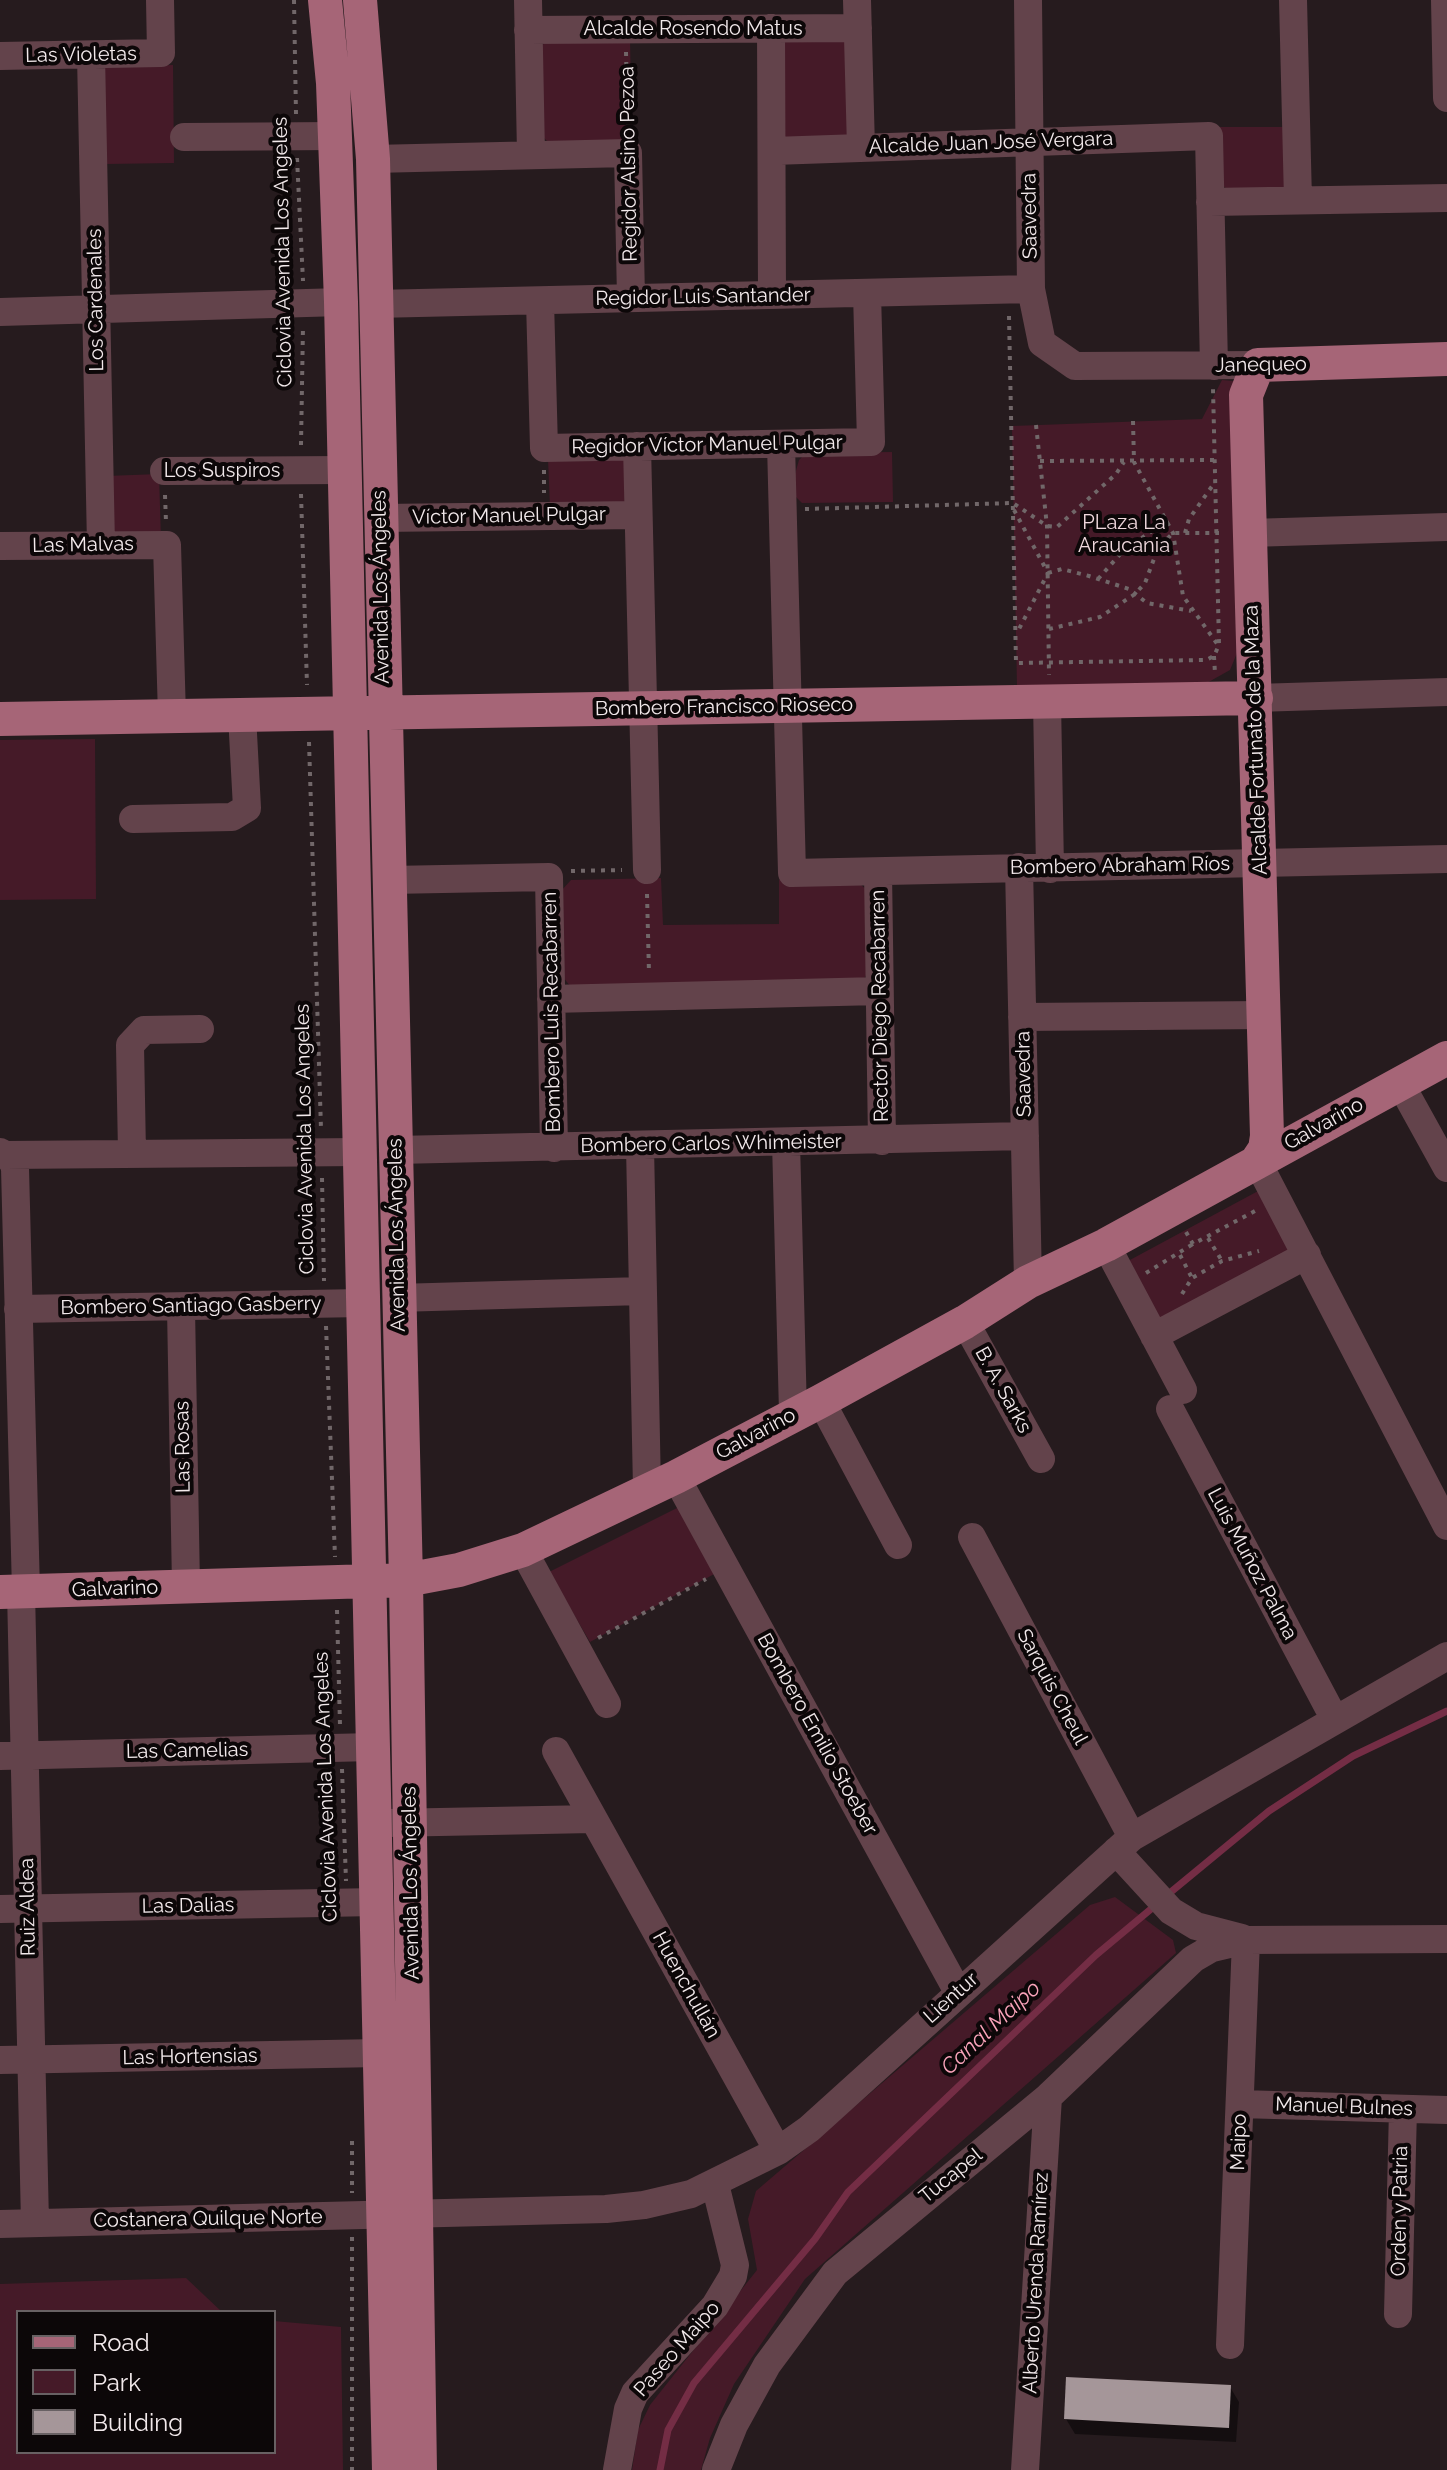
<!DOCTYPE html>
<meta charset="utf-8">
<style>
body{margin:0}
#map{position:relative;width:1447px;height:2470px;overflow:hidden;background:#261b1e;font-family:Raleway,sans-serif}
canvas{display:block}
.legend{position:absolute;left:16px;top:2310px;width:260px;height:144px;box-sizing:border-box;background:#0c0708;border:2px solid #686163;margin:0;padding:10px 14px;list-style:none;font-size:24px;color:#f2e9eb}
.legend li{display:flex;align-items:center;gap:16px;height:40px}
.legend b{width:40px;border:2px solid #686163}
</style>
<div id="map">
<canvas width="1447" height="2470"></canvas>
<ul class="legend">
<li><b style="height:10px;background:#a66577"></b>Road</li>
<li><b style="height:22px;background:#451a28"></b>Park</li>
<li><b style="height:22px;background:#a59699"></b>Building</li>
</ul>
</div>
<script>
const c = document.querySelector('canvas').getContext('2d');
c.lineJoin = 'round';
function paint(path, color) { c.fillStyle = color; c.fill(path, 'evenodd'); }
const poly = rows => new Path2D(rows.map(r => 'M' + r).join(''));
function strokePath(path, color, width, dash) { c.strokeStyle = color; c.lineWidth = width; c.lineCap = dash ? 'butt' : 'round'; c.setLineDash(dash || []); c.stroke(path); }
function drawText(font, color, halo, rows, align = 'center') {
  c.font = font + ' Raleway,sans-serif'; c.lineWidth = 8; c.setLineDash([]); c.textBaseline = 'middle'; c.strokeStyle = halo; c.fillStyle = color; for (const [text, x, y, turn = 0] of rows) {
    c.save(); c.translate(x, y); c.rotate((+turn || 0) * Math.PI / 180); c.textAlign = isNaN(turn) ? turn : align; if (halo) c.strokeText(text, 0, 0); c.fillText(text, 0, 0); c.restore();
  }
}
paint(poly([
 [785,37,843,37,853,51,854,135,790,145,782,135],
 [548,38,630,38,632,143,548,142,539,133,538,51],
 [173,65,174,163,106,164,104,66],
 [1216,127,1284,127,1286,192,1230,192,1220,183],
 [1222,380,1233,381,1237,653,1230,670,1205,684,1017,688,1012,426,1202,419],
 [892,452,893,502,802,503,795,496,795,474,799,460,806,453],
 [624,457,625,506,550,508,548,459],
 [159,474,161,539,108,540,106,476],
 [95,739,96,899,0,900,0,740],
 [661,878,663,925,779,924,779,880,854,879,867,890,868,971,861,985,574,991,563,977,561,891,571,880],
 [1260,1190,1291,1250,1159,1320,1128,1261],
 [679,1507,716,1573,590,1642,549,1572],
 [1115,1897,1173,1940,1176,1953,805,2279,734,2384,710,2438,701,2470,632,2470,638,2430,650,2405,757,2270,748,2219,756,2191,1090,1905],
 [186,2278,222,2312,18,2312,18,2452,274,2452,274,2321,341,2327,343,2470,0,2470,0,2284]
]), '#451a28');
paint(poly([
 [1230,2387,1239,2402,1236,2442,1075,2434,1066,2419]
]), '#0007');
strokePath(poly([
 [1166,1896,1269,1811,1353,1756,1447,1711],
 [660,2470,668,2430,694,2383,815,2239,848,2192,1096,1955,1157,1904]
]), '#742d45', 7);
paint(poly([
 [1066,2377,1231,2385,1229,2428,1064,2419]
]), '#a59699');
strokePath(poly([
 [294,0,296,114],
 [626,52,628,128],
 [297,158,303,281],
 [1009,316,1016,663,1206,660,1214,656,1219,645,1213,388],
 [1133,421,1134,462,1173,533,1183,596,1218,645],
 [1036,425,1047,526,1049,675],
 [301,445,303,326],
 [1040,461,1216,460],
 [544,470,544,493],
 [301,494,307,685],
 [165,495,166,522],
 [805,509,1013,503,1047,526,1057,527,1116,474,1124,462],
 [1014,510,1048,573,1017,633],
 [1185,533,1189,519,1215,482],
 [1048,573,1062,569,1089,576,1129,589,1147,603,1191,611],
 [1098,579,1123,551,1168,520],
 [1049,629,1100,617,1135,594,1145,583,1158,548,1173,533,1219,533],
 [1214,656,1215,674],
 [309,742,321,1129],
 [571,871,622,870],
 [647,894,649,973],
 [322,1178,324,1281],
 [1186,1232,1193,1244,1255,1211],
 [1208,1238,1222,1261],
 [1180,1255,1192,1278],
 [1146,1273,1193,1244],
 [1182,1294,1192,1278,1222,1261,1259,1251],
 [326,1326,335,1557],
 [337,1610,340,1725],
 [598,1638,706,1579],
 [342,1769,346,1881],
 [352,2141,352,2193],
 [352,2237,352,2470]
]), '#716769', 4, [4, 6]);
strokePath(poly([
 [528,0,531,154],
 [857,0,861,148],
 [1028,0,1031,289,1042,343,1075,366,1258,365],
 [1293,0,1298,200],
 [1445,0,1447,98],
 [771,28,772,295],
 [528,30,858,28],
 [91,55,101,545],
 [0,56,161,53,160,0],
 [184,137,336,136],
 [773,151,1209,136,1214,366],
 [373,159,628,153,631,298],
 [1210,202,1447,198],
 [540,301,544,448,871,442,867,293],
 [375,304,1031,289],
 [0,312,341,302],
 [781,444,792,873,1447,859],
 [637,446,647,870],
 [164,471,345,470],
 [380,518,637,515],
 [1250,533,1447,527],
 [0,546,167,545,172,716],
 [1256,698,1447,692],
 [1047,701,1050,869],
 [133,819,232,817,247,808,242,715],
 [1019,867,1028,1282],
 [878,872,882,1141],
 [390,880,549,877,554,1148],
 [551,999,879,991],
 [1022,1017,1264,1015],
 [1400,1083,1447,1168],
 [786,1142,793,1413],
 [640,1146,647,1489],
 [396,1150,1025,1136],
 [0,1152,12,1160,15,1168,26,1591],
 [132,1153,130,1045,144,1030,200,1029],
 [6,1155,360,1152],
 [1257,1161,1447,1526],
 [1106,1245,1183,1390],
 [397,1298,642,1291],
 [181,1308,186,1586],
 [18,1309,363,1303],
 [965,1322,1041,1459],
 [1154,1336,1307,1255],
 [821,1401,898,1545],
 [1170,1409,1334,1718],
 [676,1477,958,1992],
 [972,1537,1132,1837],
 [523,1550,607,1704],
 [21,1591,35,2223],
 [556,1751,778,2151],
 [0,1756,373,1747],
 [388,1823,593,1819],
 [1116,1851,1171,1911,1196,1926,1242,1938],
 [0,1909,377,1902],
 [0,2060,380,2053],
 [1240,2104,1447,2110],
 [0,2224,606,2209,644,2205,691,2194,778,2151,809,2129,1132,1837,1447,1656],
 [1398,2314,1403,2109],
 [1230,2345,1246,1940],
 [617,2470,628,2409,635,2393,715,2306,733,2276,735,2265,715,2184],
 [716,2470,734,2425,767,2365,835,2273,1048,2097,1193,1959,1212,1948,1246,1940,1447,1939],
 [1025,2470,1048,2097]
]), '#63434b', 28);
strokePath(poly([
 [325,0,333,83,341,302,389,2470],
 [360,0,373,159,406,1580,420,2470],
 [0,719,1256,698],
 [1257,1161,1265,1149,1267,1136,1246,395,1258,365,1447,359],
 [0,1592,406,1580,459,1570,523,1550,676,1477,821,1401,965,1322,1028,1282,1106,1245,1447,1058]
]), '#a66577', 34);
drawText('20px', '#f2e9eb', '#0c0708', [
 ["Alcalde Rosendo Matus",693,29],
 ["Las Violetas",81,55,-1],
 ["Alcalde Juan José Vergara",991,143,-2],
 ["Regidor Alsino Pezoa",629,164,-91],
 ["Saavedra",1030,216,-91],
 ["Ciclovia Avenida Los Angeles",283,252,-91],
 ["Regidor Luis Santander",703,297,-1],
 ["Los Cardenales",96,300,-91],
 ["Janequeo",1261,365,-1],
 ["Regidor Víctor Manuel Pulgar",707,445,-1],
 ["Los Suspiros",222,471],
 ["Víctor Manuel Pulgar",509,516,-1],
 ["Las Malvas",83,545,-1],
 ["Avenida Los Ángeles",381,587,-91],
 ["Bombero Francisco Rioseco",724,707,-1],
 ["Alcalde Fortunato de la Maza",1256,740,-92],
 ["Bombero Abraham Ríos",1120,866,-1],
 ["Rector Diego Recabarren",880,1006,-91],
 ["Bombero Luis Recabarren",552,1012,-91],
 ["Saavedra",1024,1074,-91],
 ["Galvarino",1324,1124,-29],
 ["Ciclovia Avenida Los Angeles",305,1139,-91],
 ["Bombero Carlos Whimeister",711,1144,-1],
 ["Avenida Los Ángeles",397,1235,-91],
 ["Bombero Santiago Gasberry",191,1306,-1],
 ["B. A. Sarks",1003,1390,61],
 ["Galvarino",756,1434,-28],
 ["Las Rosas",183,1447,-91],
 ["Luis Muñoz Palma",1252,1564,62],
 ["Galvarino",115,1589,-2],
 ["Sarquis Cheul",1052,1687,62],
 ["Bombero Emilio Stoeber",817,1734,61],
 ["Las Camelias",187,1751,-1],
 ["Ciclovia Avenida Los Angeles",326,1787,-92],
 ["Avenida Los Ángeles",411,1883,-91],
 ["Las Dalias",188,1906,-1],
 ["Ruiz Aldea",28,1907,-91],
 ["Huenchullán",686,1985,61],
 ["Lientur",951,1998,-42],
 ["Las Hortensias",190,2057,-1],
 ["Manuel Bulnes",1344,2107,2],
 ["Maipo",1239,2142,-88],
 ["Tucapel",951,2176,-39],
 ["Orden y Patria",1400,2211,-89],
 ["Costanera Quilque Norte",208,2219,-1],
 ["Alberto Urenda Ramírez",1036,2283,-87],
 ["Paseo Maipo",677,2349,-49]
]);
drawText('20px', '#f0d9de', '#0c0708', [
 ["PLaza La",1124,523],
 ["Araucania",1124,546]
]);
drawText('italic 22px', '#f9a3ba', '#0c0708', [
 ["Canal Maipo",991,2028,-43]
]);
</script>
